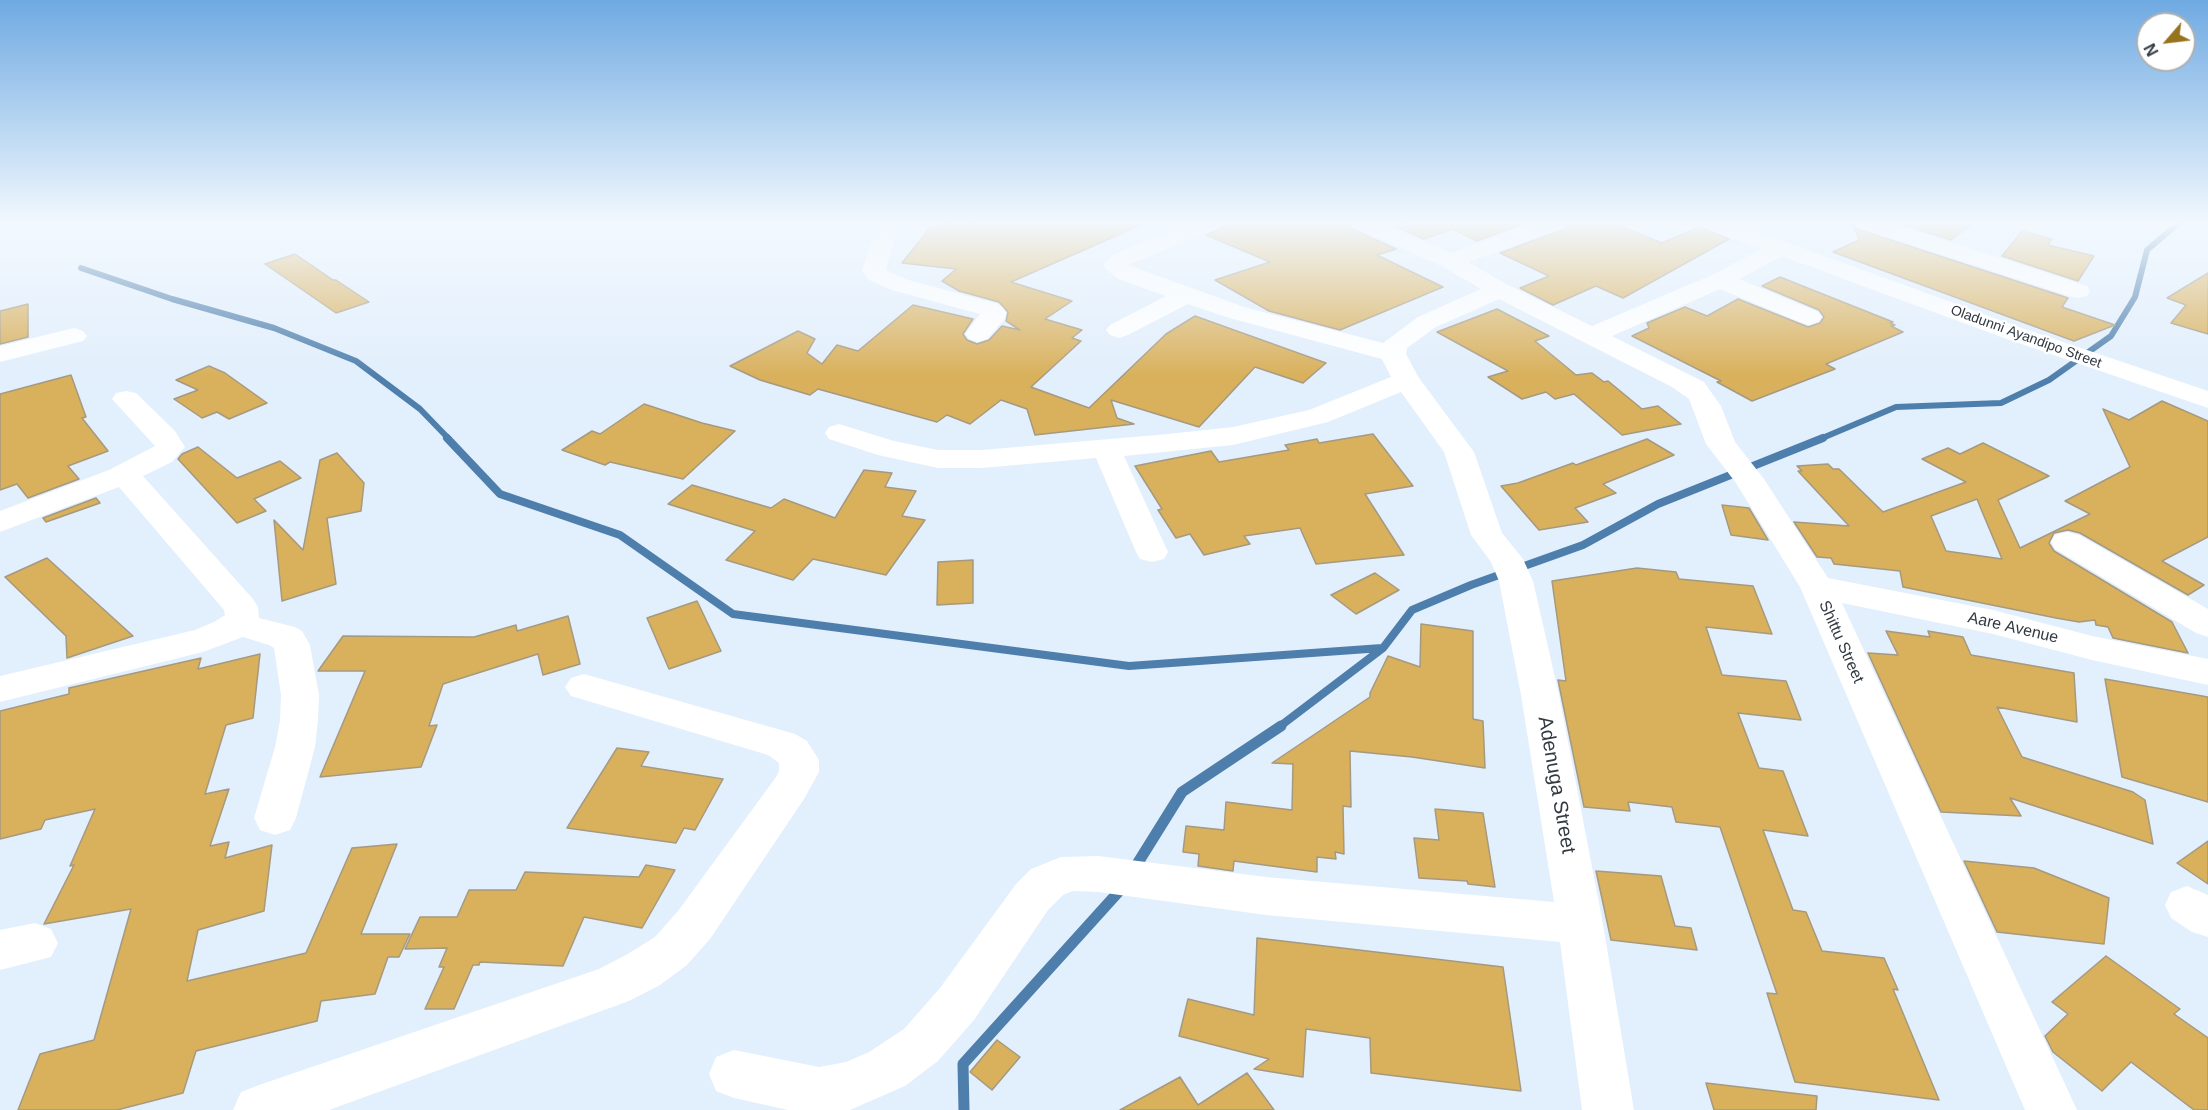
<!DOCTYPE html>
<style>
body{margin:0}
#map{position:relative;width:2208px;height:1110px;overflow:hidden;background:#e2effc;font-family:Arial,sans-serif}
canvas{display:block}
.north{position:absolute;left:2136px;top:12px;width:60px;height:60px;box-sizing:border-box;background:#fff;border:2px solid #adb0b3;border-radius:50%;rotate:242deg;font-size:16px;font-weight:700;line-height:24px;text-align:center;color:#313941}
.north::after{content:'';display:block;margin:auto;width:21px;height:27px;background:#97731d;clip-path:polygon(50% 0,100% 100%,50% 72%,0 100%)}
</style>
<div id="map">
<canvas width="2208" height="1110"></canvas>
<div class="north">N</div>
</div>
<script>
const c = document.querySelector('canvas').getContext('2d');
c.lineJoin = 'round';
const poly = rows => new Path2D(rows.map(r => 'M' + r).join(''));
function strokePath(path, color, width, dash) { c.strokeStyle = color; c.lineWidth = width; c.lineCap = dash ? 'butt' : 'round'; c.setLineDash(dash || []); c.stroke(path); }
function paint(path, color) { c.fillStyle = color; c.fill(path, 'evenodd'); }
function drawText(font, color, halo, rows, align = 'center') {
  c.font = font + ' Arial,sans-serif'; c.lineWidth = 4.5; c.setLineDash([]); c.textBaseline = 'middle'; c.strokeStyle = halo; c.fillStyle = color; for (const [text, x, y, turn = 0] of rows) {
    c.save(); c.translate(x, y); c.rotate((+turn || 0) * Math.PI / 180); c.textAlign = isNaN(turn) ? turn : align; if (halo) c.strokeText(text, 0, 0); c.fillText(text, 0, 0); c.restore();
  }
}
strokePath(poly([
 [81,268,172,299,274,328,356,361,420,409,449,439],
 [1820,439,1896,407,2001,403,2049,380,2111,336,2135,297,2147,250,2180,222]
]), '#4e7eab', 6);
strokePath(poly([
 [447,438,500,494,620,535,733,614,1129,666,1382,648],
 [1279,727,1383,648,1412,610,1471,585,1583,545,1658,504,1823,438]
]), '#4e7eab', 8);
strokePath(poly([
 [1134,869,1182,792,1281,726],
 [964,1110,963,1064,1122,888]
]), '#4e7eab', 11);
const building = poly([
 [950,222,964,222,969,225,977,222,1148,222,1011,282,1072,301,1045,319,1082,330,1072,338,1081,341,1031,387,1089,408,1166,334,1195,316,1326,363,1303,383,1255,367,1199,427,1111,400,1117,418,1134,424,1035,435,1027,409,1001,400,970,424,947,415,937,422,818,389,810,395,760,380,730,366,798,331,815,339,807,353,822,364,837,345,858,351,913,305,973,319,963,334,967,340,977,344,989,340,1002,326,1020,330,1006,321,1008,312,999,302,959,291,942,281,956,269,902,263,929,229,950,222],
 [1224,222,1348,222,1352,229,1396,249,1377,255,1443,287,1340,330,1269,311,1215,280,1270,262,1206,235,1220,229,1224,222],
 [1406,222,1528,222,1477,241,1453,229,1424,239,1394,226,1406,222],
 [1569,222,1611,222,1662,243,1699,227,1729,239,1623,298,1596,286,1553,305,1520,288,1549,276,1500,253,1565,229,1569,222],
 [1852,222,1857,229,2068,298,2062,307,2115,325,2074,341,1833,252,1859,240,1852,222],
 [1895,222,1974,222,1951,240,1895,222],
 [2022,231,2052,239,2048,245,2094,256,2078,281,2002,256,2022,231],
 [295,254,333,280,336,280,369,302,336,313,265,264,295,254],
 [2208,273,2208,334,2171,323,2186,305,2167,298,2208,273],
 [1780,277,1893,322,1890,323,1895,325,1891,326,1903,332,1826,364,1835,369,1752,401,1717,382,1721,381,1632,336,1649,328,1647,323,1685,307,1707,316,1738,299,1808,327,1820,323,1824,317,1819,310,1762,286,1780,277],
 [28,304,28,337,0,344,0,311,28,304],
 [1497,309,1549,336,1535,341,1576,375,1592,373,1604,382,1608,381,1642,409,1658,406,1681,424,1622,435,1574,394,1555,399,1546,392,1522,399,1488,377,1508,371,1437,332,1497,309],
 [209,366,225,373,267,403,229,419,217,412,202,418,174,399,198,390,176,380,209,366],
 [71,375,86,417,82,418,108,451,68,466,79,479,28,498,17,484,0,490,0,394,71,375],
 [2162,401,2208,421,2208,537,2162,561,2204,585,2188,595,2080,533,2068,530,2054,533,2049,543,2054,551,2172,622,2188,653,2113,638,2108,627,2096,625,2095,620,2079,622,2056,618,1903,587,1900,571,1834,564,1831,558,1817,557,1794,522,1849,526,1798,471,1802,471,1797,466,1828,464,1833,469,1839,469,1883,512,1966,482,1922,459,1948,448,1960,454,1983,443,2049,476,1998,500,2020,548,2090,514,2065,501,2130,467,2103,409,2129,420,2162,401],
 [1977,499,1981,509,2002,559,1946,551,1931,516,1977,499],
 [644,404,702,423,735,431,683,479,610,462,605,465,562,450,592,431,600,434,644,404],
 [1373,434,1413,486,1365,494,1404,555,1316,564,1300,528,1244,536,1250,544,1204,555,1190,534,1176,538,1158,510,1162,509,1135,466,1211,451,1219,462,1289,450,1285,445,1317,439,1319,443,1373,434],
 [1647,439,1674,455,1603,484,1616,493,1575,508,1588,522,1539,530,1501,486,1518,483,1573,463,1576,465,1647,439],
 [198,447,237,478,280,461,301,478,254,499,266,511,237,523,178,459,182,454,198,447],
 [337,453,364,483,361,511,327,518,336,584,282,601,274,520,303,550,320,460,337,453],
 [864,470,892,473,885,487,916,491,902,516,925,520,886,575,813,559,793,580,726,560,755,531,668,504,692,485,771,508,784,499,835,518,864,470],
 [96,498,100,503,46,522,43,518,96,498],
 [1722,505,1749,508,1768,540,1731,535,1722,505],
 [47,558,133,636,67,658,66,636,5,577,47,558],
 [973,560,973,603,937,605,938,562,973,560],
 [1637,568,1676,572,1679,579,1753,586,1772,634,1706,627,1722,675,1786,681,1801,720,1738,713,1759,768,1783,771,1808,836,1763,830,1793,910,1806,912,1822,951,1884,958,1898,990,1893,989,1939,1100,1795,1082,1767,993,1777,994,1720,827,1676,822,1672,807,1628,802,1630,811,1584,807,1558,680,1566,681,1552,581,1637,568],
 [1375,573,1399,590,1356,614,1331,595,1375,573],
 [697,601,721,651,669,669,647,618,697,601],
 [568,616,580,664,543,675,538,654,443,684,429,726,437,725,421,767,320,777,365,671,318,671,343,636,474,637,516,625,517,631,568,616],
 [1421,624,1473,631,1473,719,1483,721,1485,768,1412,757,1350,751,1351,807,1343,806,1344,854,1335,852,1336,859,1317,857,1317,872,1234,861,1233,871,1198,866,1199,854,1183,852,1186,826,1224,830,1226,802,1292,810,1293,764,1272,763,1370,697,1370,693,1388,656,1420,667,1421,624],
 [1886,631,1930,637,1928,631,1963,637,1971,655,2074,673,2077,722,1997,707,2022,757,2133,792,2145,800,2153,844,2010,798,2021,816,1941,812,1868,653,1898,655,1886,631],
 [260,654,253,718,226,725,205,794,229,789,210,846,229,842,225,858,272,845,264,911,198,930,187,981,306,953,352,848,397,844,361,934,410,934,399,957,388,957,375,994,321,1001,317,1021,196,1051,183,1093,117,1110,18,1110,40,1054,94,1040,131,909,44,924,74,865,70,866,95,809,45,820,41,829,0,839,0,711,69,694,69,688,201,658,198,669,260,654],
 [2105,679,2208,697,2208,802,2122,777,2105,679],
 [617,748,649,752,641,766,723,779,695,830,684,828,676,843,567,828,617,748],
 [1435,809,1483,813,1495,887,1468,884,1467,881,1419,878,1414,838,1439,840,1435,809],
 [2208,841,2208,884,2177,863,2208,841],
 [1964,861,2034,868,2109,898,2104,944,1997,932,1964,861],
 [646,865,675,870,642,928,584,917,563,966,480,962,479,965,473,965,454,1009,425,1009,444,967,439,967,447,948,405,949,420,917,457,917,469,890,516,890,525,872,639,877,646,865],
 [1596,871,1661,876,1675,926,1691,928,1697,950,1611,940,1596,871],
 [1257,938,1503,967,1521,1091,1371,1073,1370,1038,1306,1029,1303,1077,1254,1069,1269,1059,1179,1036,1188,999,1254,1015,1257,938],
 [2106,956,2180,1009,2174,1014,2208,1038,2208,1110,2194,1110,2131,1062,2102,1091,2053,1052,2045,1036,2068,1014,2052,1002,2106,956],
 [997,1040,1020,1057,992,1090,970,1072,997,1040],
 [1247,1073,1274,1110,1120,1110,1180,1077,1198,1105,1247,1073],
 [1706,1083,1817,1096,1816,1110,1714,1110,1706,1083]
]);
paint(building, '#d9b05b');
strokePath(building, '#a59980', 1.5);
paint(poly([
 [877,222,899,222,886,270,908,280,998,304,1003,308,1006,313,1005,319,987,339,978,342,969,339,965,334,980,314,892,290,869,280,862,271,877,222],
 [1192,222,1222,222,1219,227,1128,265,1244,307,1383,343,1418,317,1481,289,1442,266,1353,227,1350,222,1379,222,1451,253,1535,222,1567,222,1564,227,1468,262,1508,285,1592,326,1712,275,1762,249,1702,227,1699,222,1731,222,2022,328,2208,391,2208,408,2004,338,1782,256,1739,279,1818,312,1822,317,1818,322,1809,325,1800,322,1720,289,1612,336,1704,382,1721,406,1735,442,1764,479,1828,578,1993,610,2092,636,2208,659,2208,685,2092,660,1993,634,1842,603,2077,1110,2025,1110,1800,587,1736,483,1706,444,1689,399,1672,387,1499,299,1436,327,1407,348,1406,354,1419,378,1474,452,1502,533,1523,559,1533,581,1559,695,1603,924,1634,1110,1582,1110,1560,942,1266,915,1098,892,1073,891,1063,895,1048,910,974,1020,938,1061,905,1086,850,1110,788,1110,734,1098,716,1091,709,1074,716,1057,734,1050,819,1067,846,1062,869,1052,904,1029,940,988,1016,884,1031,869,1061,857,1098,856,1266,877,1554,902,1521,695,1499,581,1491,562,1471,535,1444,452,1401,392,1328,422,1233,445,1124,456,1168,552,1164,559,1152,562,1140,559,1136,552,1096,458,982,468,938,468,878,455,829,439,825,433,829,427,839,424,894,441,938,450,982,450,1168,434,1233,427,1309,410,1391,377,1382,359,1226,317,1188,304,1128,335,1119,338,1110,335,1106,330,1110,325,1166,296,1118,279,1105,268,1104,264,1108,259,1112,255,1192,222],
 [1855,222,1888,222,2087,286,2090,291,2087,296,2078,298,2069,296,1858,227,1855,222],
 [74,328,83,331,87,336,83,341,0,362,0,346,74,328],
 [126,391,136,393,175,431,185,447,172,462,143,476,253,599,258,607,259,618,295,627,302,631,310,645,319,695,318,720,315,747,296,818,290,830,275,835,260,830,254,818,275,747,280,720,281,695,274,648,269,645,243,637,203,652,0,702,0,676,195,630,214,622,225,615,224,610,119,487,0,532,0,511,109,470,155,446,112,399,116,393,126,391],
 [2067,532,2079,535,2208,609,2208,637,2196,633,2055,549,2051,542,2055,535,2067,532],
 [584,674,795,734,807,741,819,760,819,772,804,799,710,939,687,965,660,985,629,1001,329,1110,233,1110,241,1092,259,1085,599,969,626,955,655,937,678,911,776,777,779,771,779,763,768,755,571,696,565,687,571,678,584,674],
 [2187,886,2208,895,2208,937,2192,932,2171,918,2165,905,2171,892,2187,886],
 [35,923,51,929,58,943,51,957,0,970,0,930,35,923]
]), '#fff');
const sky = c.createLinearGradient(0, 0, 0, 377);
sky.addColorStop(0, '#6faae2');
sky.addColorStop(0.59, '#f2f8fe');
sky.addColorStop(1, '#f2f8fe00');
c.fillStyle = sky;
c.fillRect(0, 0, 2208, 377);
drawText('14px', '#313941', '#fff', [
 ["Oladunni Ayandipo Street",2026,337,20]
]);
drawText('16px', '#313941', '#fff', [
 ["Aare Avenue",2013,628,13],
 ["Shittu Street",1841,642,66]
]);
drawText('20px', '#313941', '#fff', [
 ["Adenuga Street",1556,785,80]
]);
</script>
